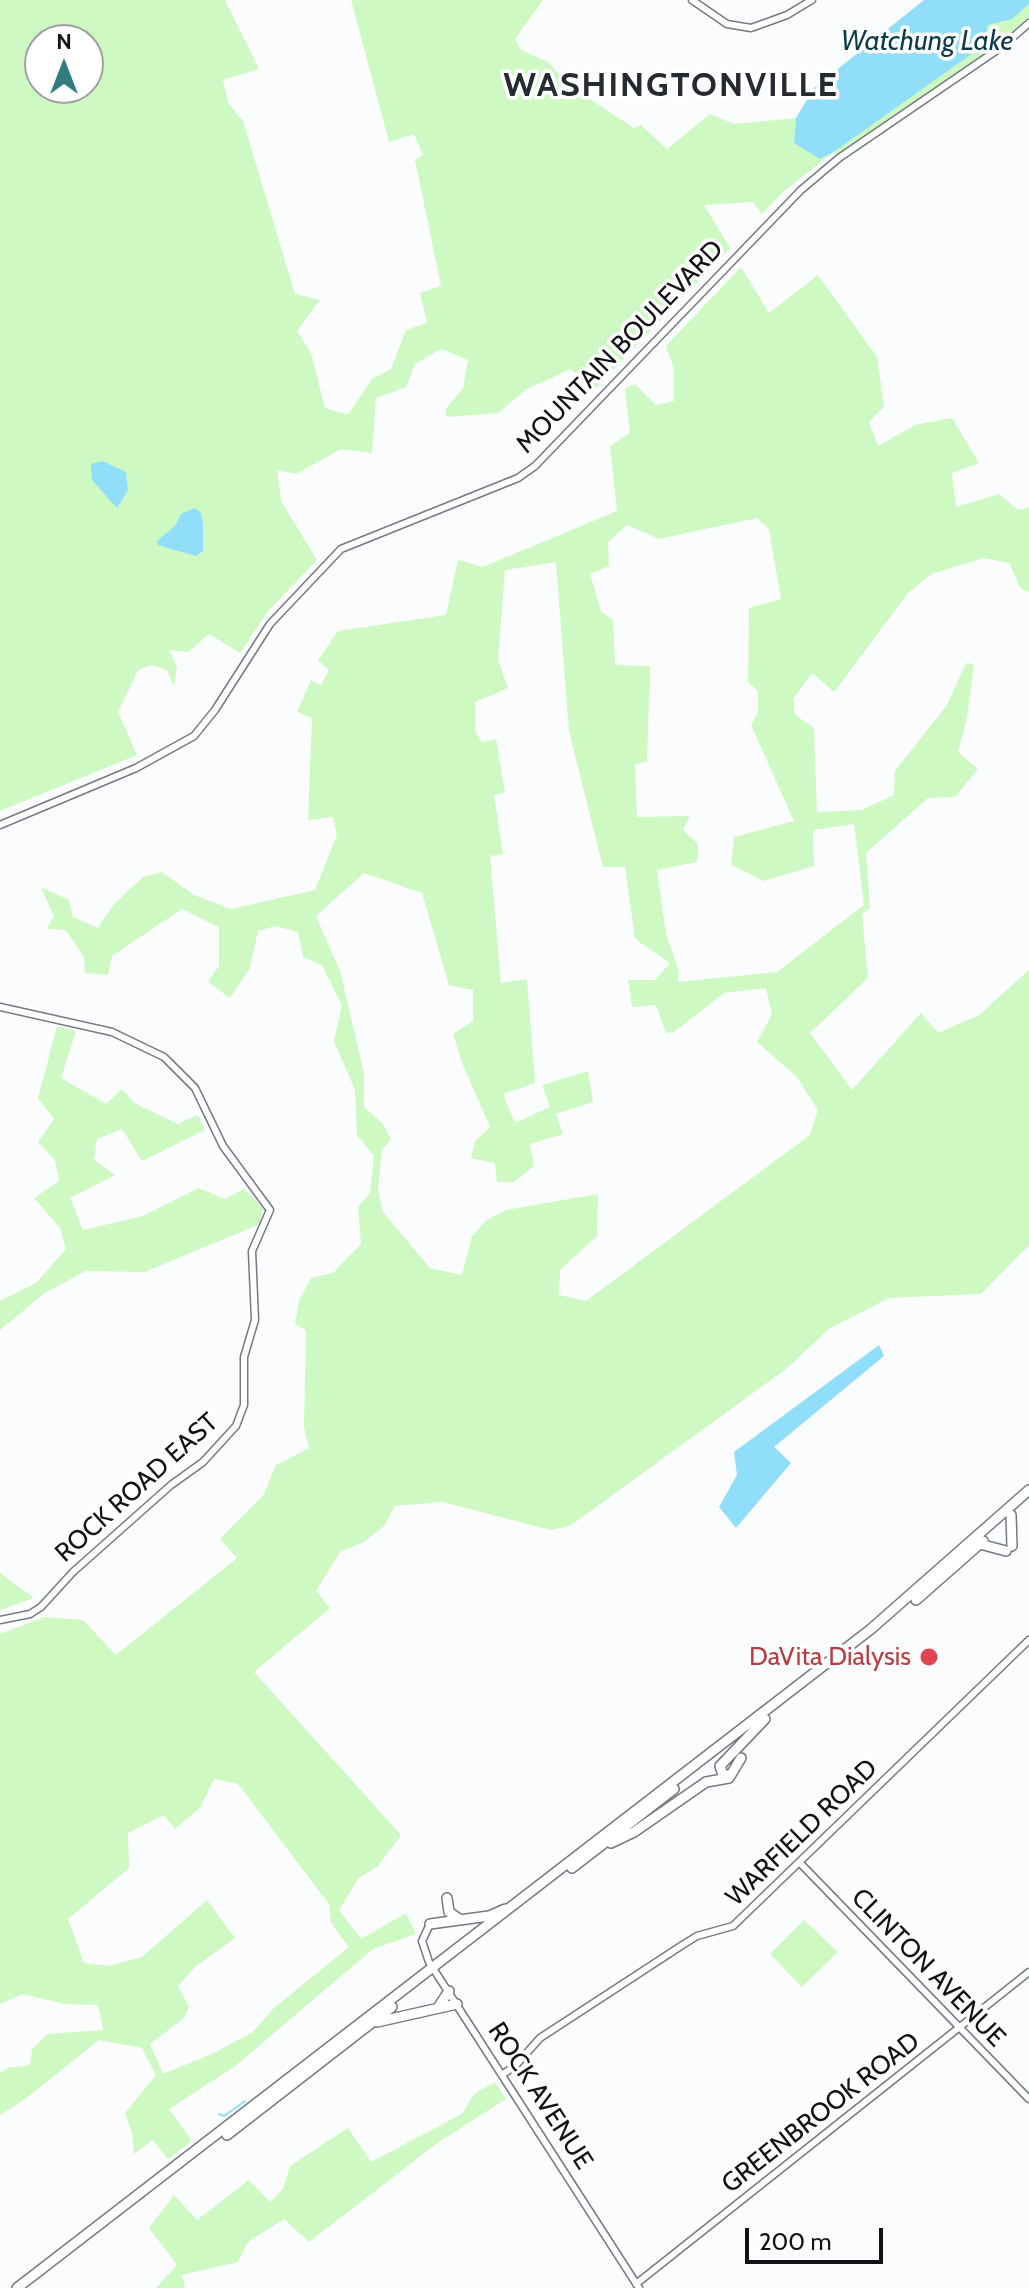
<!DOCTYPE html>
<style>
body{margin:0}
#map{position:relative;width:1029px;height:2288px;overflow:hidden;background:#fafcfe;font-family:Cabin,sans-serif}
canvas{display:block}
.north{position:absolute;left:24px;top:24px;width:80px;height:80px;box-sizing:border-box;background:#fff;border:2px solid #9fa0a1;border-radius:50%;rotate:0deg;font-size:22px;font-weight:700;line-height:32px;text-align:center;color:#101215}
.north::after{content:'';display:block;margin:auto;width:28px;height:36px;background:#327b80;clip-path:polygon(50% 0,100% 100%,50% 72%,0 100%)}
.scale{position:absolute;left:745px;top:2228px;width:138px;height:36px;box-sizing:border-box;border:4px solid #101215;border-top:0;padding-left:10px;font-size:24px;line-height:28px;white-space:nowrap;color:#101215;-webkit-text-stroke:6px #fff;paint-order:stroke}
</style>
<div id="map">
<canvas width="1029" height="2288"></canvas>
<div class="north">N</div>
<div class="scale">200 m</div>
</div>
<script>
const c = document.querySelector('canvas').getContext('2d');
c.lineJoin = 'round';
function paint(path, color) { c.fillStyle = color; c.fill(path, 'evenodd'); }
const poly = rows => new Path2D(rows.map(r => 'M' + r).join(''));
function strokePath(path, color, width, dash) { c.strokeStyle = color; c.lineWidth = width; c.lineCap = dash ? 'butt' : 'round'; c.setLineDash(dash || []); c.stroke(path); }
function drawText(font, color, halo, rows, align = 'center') {
  c.font = font + ' Cabin,sans-serif'; c.lineWidth = 7; c.setLineDash([]); c.textBaseline = 'middle'; c.strokeStyle = halo; c.fillStyle = color; for (const [text, x, y, turn = 0] of rows) {
    c.save(); c.translate(x, y); c.rotate((+turn || 0) * Math.PI / 180); c.textAlign = isNaN(turn) ? turn : align; if (halo) c.strokeText(text, 0, 0); c.fillText(text, 0, 0); c.restore();
  }
}
paint(poly([
 [0,0,225,0,259,69,223,80,228,103,243,121,295,294,320,300,297,331,311,353,325,408,348,415,372,379,391,369,406,330,427,323,420,293,441,286,415,160,423,155,414,134,389,142,351,0,543,0,515,39,521,50,548,62,571,87,634,128,641,125,667,149,710,114,734,124,796,118,794,143,835,151,988,25,1019,13,1029,4,1029,23,1018,35,839,158,834,152,783,192,762,214,753,202,704,205,730,248,592,392,571,369,527,389,498,413,447,417,445,410,463,388,468,360,441,349,415,364,406,387,376,398,372,453,341,449,296,474,277,470,281,501,317,560,268,611,240,653,209,634,188,652,169,650,177,667,174,687,167,670,152,665,138,670,118,712,137,755,0,811],
 [40,40,88,40,88,88,40,88],
 [741,267,769,313,818,275,877,357,884,407,869,422,878,446,915,425,952,418,979,463,952,473,956,507,999,494,1018,510,1029,507,1029,592,1021,589,1009,563,984,558,931,574,908,593,834,692,812,673,793,699,795,715,814,728,817,812,862,810,894,795,895,771,947,705,966,663,974,664,967,718,958,752,978,769,955,797,928,798,866,853,870,908,862,914,868,978,810,1033,852,1090,921,1013,938,1033,979,1015,1029,970,1029,1245,981,1294,889,1298,830,1328,786,1369,570,1526,551,1530,442,1502,395,1506,384,1526,364,1542,340,1552,316,1591,330,1608,254,1672,401,1835,379,1865,358,1879,339,1910,361,1939,406,1913,416,1934,373,1949,234,2067,169,2109,192,2141,168,2159,153,2140,134,2154,132,2132,125,2113,156,2075,142,2048,99,2040,24,2100,0,2115,0,2073,8,2068,30,2065,32,2049,48,2034,103,2030,98,2005,64,2004,23,1994,0,2004,0,1634,44,1617,83,1620,116,1655,237,1558,220,1539,264,1494,276,1465,309,1448,304,1427,306,1330,295,1324,299,1301,311,1278,333,1273,361,1244,358,1207,370,1193,374,1156,357,1135,355,1090,334,1041,342,1006,322,965,303,957,298,932,275,926,258,931,250,968,230,998,208,982,219,966,219,927,182,909,112,956,108,975,85,973,84,957,66,930,46,929,54,917,41,887,69,900,73,917,98,928,114,904,143,877,162,872,194,895,231,909,315,890,337,835,333,817,308,820,312,718,297,712,311,680,321,685,329,670,318,660,338,631,446,615,458,560,483,567,617,511,610,446,630,433,625,388,635,384,656,405,674,401,674,369,666,346],
 [757,518,769,529,781,599,749,608,748,682,758,691,758,713,751,725,794,821,734,837,731,865,764,881,814,866,813,830,854,824,864,905,777,972,678,982,679,972,666,934,657,870,697,862,698,844,683,830,690,816,637,817,635,764,647,762,650,666,615,665,613,620,601,611,590,574,609,566,608,542,627,525,659,539],
 [556,562,569,731,603,867,625,867,635,939,670,963,655,980,628,980,632,1007,656,1005,666,1033,674,1032,724,993,766,988,772,1014,757,1042,796,1076,818,1110,810,1135,586,1301,559,1295,560,1270,597,1236,598,1194,506,1210,487,1220,472,1236,462,1275,430,1268,383,1212,378,1189,382,1150,391,1139,383,1124,364,1107,364,1073,340,971,316,916,364,873,422,893,449,985,473,990,473,1021,453,1034,463,1065,490,1127,475,1141,471,1158,495,1163,497,1182,514,1182,534,1166,530,1144,563,1134,556,1114,593,1102,588,1071,542,1085,550,1107,515,1123,503,1094,535,1083,527,979,501,983,490,856,503,854,494,795,505,792,496,739,482,742,475,731,475,702,508,688,498,660,505,570],
 [214,1779,238,1784,329,1904,331,1923,349,1947,274,2008,253,2032,212,2054,163,2074,150,2044,184,2018,189,2007,178,1986,195,1967,235,1938,207,1900,142,1957,108,1966,84,1963,68,1919,129,1868,128,1833,164,1815,175,1829,200,1808],
 [57,1026,76,1031,61,1078,106,1104,122,1089,134,1103,178,1124,198,1115,205,1130,142,1161,122,1129,97,1139,94,1160,115,1175,70,1198,83,1230,143,1216,199,1188,225,1199,244,1189,263,1208,260,1224,145,1272,86,1271,46,1292,0,1330,0,1301,36,1283,66,1249,60,1228,34,1198,59,1181,55,1160,38,1142,54,1119,38,1098],
 [0,1573,34,1598,0,1610],
 [804,1920,838,1952,802,1987,770,1954],
 [495,2082,506,2099,440,2141,309,2242,284,2219,248,2242,238,2262,182,2275,185,2288,156,2288,177,2265,149,2228,174,2195,197,2220,249,2180,270,2202,283,2189,290,2166,348,2128,371,2162,462,2114,474,2094]
]), '#cef9c2');
paint(poly([
 [924,0,1029,0,1029,4,1012,19,988,25,983,46,835,151,820,159,794,143,796,118,814,88],
 [102,461,126,472,128,490,117,508,92,480,91,464],
 [195,508,201,513,203,523,203,551,196,556,158,545,157,541,175,526,181,514],
 [879,1345,884,1356,774,1447,791,1463,736,1528,719,1507,737,1475,734,1452]
]), '#90defa');
strokePath(poly([
 [219,2114,224,2116,245,2101]
]), '#90defa', 2);
const minor = poly([
 [692,0,727,24,751,28,787,15,812,0],
 [0,825,136,768,194,736,215,710,270,624,341,549,518,478,535,466,801,190,839,158,1003,46,1029,23],
 [0,1007,112,1032,164,1057,195,1088,223,1146,270,1210,252,1251,255,1320,244,1357,244,1405,236,1426,203,1462,171,1485,73,1572,41,1607,30,1614,0,1620],
 [800,1863,1029,2099],
 [430,1924,422,1941,429,1962,639,2288],
 [502,2075,516,2065,540,2038,684,1944,697,1936,733,1926,1029,1640],
 [636,2284,1029,1972]
]);
const highway = poly([
 [1011,1515,1012,1546],
 [980,1544,1006,1551],
 [916,1600,983,1541],
 [731,1775,723,1775,720,1766,765,1719],
 [611,1843,634,1832,706,1782,729,1778,741,1758],
 [572,1868,674,1789],
 [447,1898,449,1912,459,1919],
 [430,1924,489,1916,505,1909],
 [439,2006,449,1991],
 [377,2022,457,2004],
 [227,2135,392,2007],
 [17,2288,871,1629,1029,1490]
]);
strokePath(minor, '#747a82', 9);
strokePath(highway, '#747a82', 12);
strokePath(minor, '#fff', 6);
strokePath(highway, '#fff', 9);
for (const [x, y, r, color] of [
 [929,1657,10,"#e0444e"]
]) { const dot = new Path2D(); dot.arc(x, y, r, 0, 2 * Math.PI); c.fillStyle = color; c.fill(dot); strokePath(dot, '#fff', 3); }
drawText('26px', '#101215', '#fff', [
 ["MOUNTAIN BOULEVARD",620,347,-46],
 ["ROCK ROAD EAST",137,1488,-42],
 ["WARFIELD ROAD",802,1833,-44],
 ["CLINTON AVENUE",928,1968,46],
 ["ROCK AVENUE",540,2096,57],
 ["GREENBROOK ROAD",821,2113,-38]
]);
drawText('26px', '#be3a42', '#fff', [
 ["DaVita Dialysis",911,1657]
], 'right');
drawText('italic 28px', '#0b3b4a', '#fff', [
 ["Watchung Lake",927,42]
]);
c.letterSpacing = '2px';
drawText('bold 34px', '#262b32', '#fff', [
 ["WASHINGTONVILLE",671,86]
]);
c.letterSpacing = '0px';
</script>
